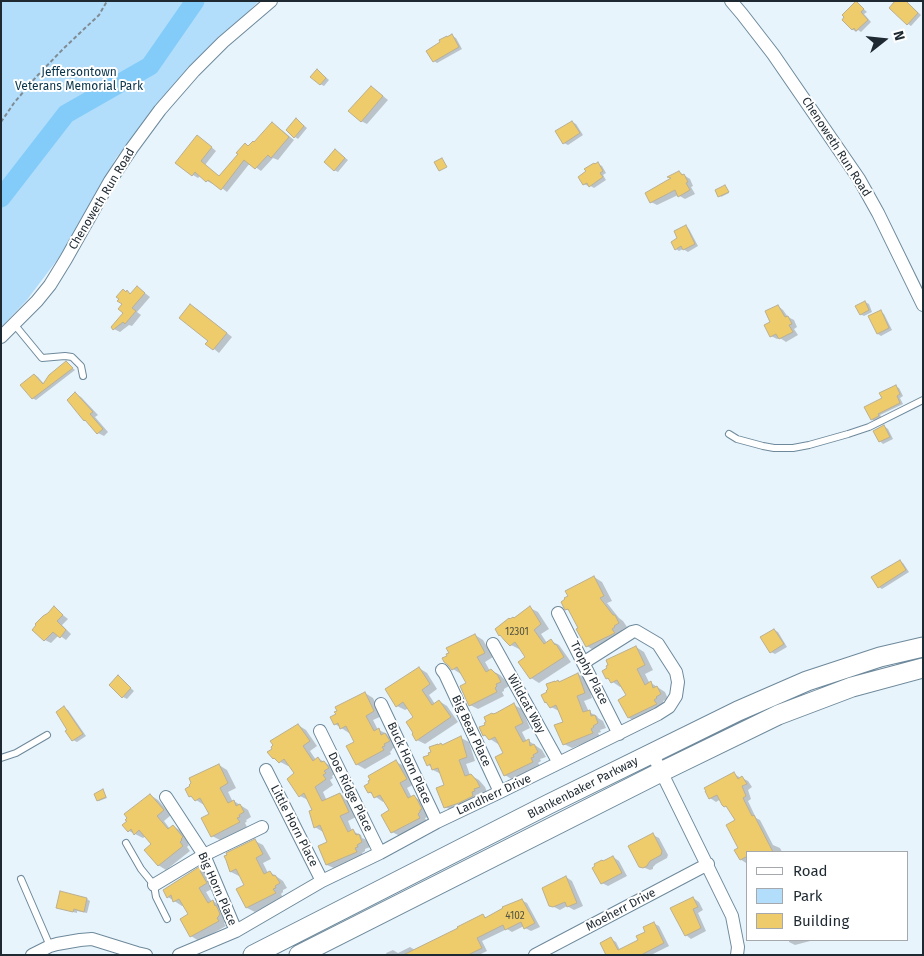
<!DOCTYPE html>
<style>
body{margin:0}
#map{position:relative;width:924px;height:956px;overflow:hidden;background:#e8f4fc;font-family:"Fira Sans",sans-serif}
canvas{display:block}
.frame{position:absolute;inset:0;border:2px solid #1e2931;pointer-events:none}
.legend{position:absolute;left:746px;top:851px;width:162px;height:90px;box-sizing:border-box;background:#fff;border:1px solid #a5a9ad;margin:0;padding:6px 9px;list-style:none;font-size:15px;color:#1e2931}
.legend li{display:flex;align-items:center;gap:10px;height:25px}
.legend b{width:25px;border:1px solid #a5a9ad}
.north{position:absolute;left:859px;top:15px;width:50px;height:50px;-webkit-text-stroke:4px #fff;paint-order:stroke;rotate:74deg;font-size:14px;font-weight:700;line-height:20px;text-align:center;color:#1e2931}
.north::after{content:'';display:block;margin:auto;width:18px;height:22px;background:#1e2931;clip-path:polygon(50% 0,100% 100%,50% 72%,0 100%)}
</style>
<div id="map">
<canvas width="924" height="956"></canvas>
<div class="frame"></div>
<ul class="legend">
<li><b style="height:6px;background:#fff"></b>Road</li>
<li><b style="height:14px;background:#b2defb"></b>Park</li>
<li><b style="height:14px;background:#eecc6c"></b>Building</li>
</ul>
<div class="north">N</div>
</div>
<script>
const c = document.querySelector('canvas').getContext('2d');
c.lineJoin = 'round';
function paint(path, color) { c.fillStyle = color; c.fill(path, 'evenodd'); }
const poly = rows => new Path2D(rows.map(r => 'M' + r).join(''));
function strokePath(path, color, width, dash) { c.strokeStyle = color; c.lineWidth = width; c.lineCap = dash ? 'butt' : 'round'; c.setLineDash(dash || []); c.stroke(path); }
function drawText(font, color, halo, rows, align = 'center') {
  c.font = font + ' "Fira Sans",sans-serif'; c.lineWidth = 4; c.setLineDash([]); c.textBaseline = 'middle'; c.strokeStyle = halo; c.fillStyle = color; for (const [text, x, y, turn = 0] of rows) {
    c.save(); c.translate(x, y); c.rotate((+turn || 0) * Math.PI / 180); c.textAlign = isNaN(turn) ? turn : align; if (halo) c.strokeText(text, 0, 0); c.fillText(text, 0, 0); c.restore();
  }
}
paint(poly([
 [1,1,259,1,176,83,116,158,63,252,27,300,1,327]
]), '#b2defb');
paint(poly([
 [906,1,921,15,911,26,908,24],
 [857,3,867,12,864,14,871,22,861,32,858,30,856,32,852,29],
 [452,36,456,38,462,49,437,63,434,61],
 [321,73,329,80,324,86,320,84],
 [371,88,377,91,388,100,367,124,361,121],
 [300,122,307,128,298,139,295,137],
 [572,122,576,124,583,135,568,145,564,143],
 [272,124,278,127,294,140,278,160,273,158,261,171,250,163,227,192,214,182,213,184,207,181,201,175,198,178,193,175,177,162,203,140,216,151,205,165,220,177,249,147,255,144],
 [339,153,348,160,338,172,334,170],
 [598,164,602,166,606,173,603,175,606,180,594,188,589,185,588,186,584,184],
 [679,172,690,179,693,186,691,187,695,194,685,199,678,195,657,205,651,202],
 [725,187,729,193,721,197,717,191],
 [686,226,689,229,698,246,688,252,683,249,679,251,676,249,679,239],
 [137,287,150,297,137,312,141,315,132,326,129,325,120,332,114,329,125,313,123,304,120,299,127,292,131,294],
 [865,302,869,304,872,312,864,316,860,314],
 [191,306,197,309,232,337,219,353,214,349],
 [778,306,783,310,788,317,794,320,797,327,794,329,798,335,786,342,780,338,777,339,771,336,772,323],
 [881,312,884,314,892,330,881,336,878,334],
 [66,363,75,370,36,400,32,398,35,375,38,377,44,384],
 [896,387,899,388,903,396,900,398,903,404,880,415,882,418,875,421,872,420,884,399],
 [76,394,81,397,98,415,95,417,108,432,104,436,98,433],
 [884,426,888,429,893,439,883,444,880,441],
 [900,561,903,563,909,572,882,589,879,587],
 [594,577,602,582,612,601,607,603,619,618,623,621,627,627,622,630,622,632,595,651,587,646,580,628,571,611,566,609],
 [54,608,68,619,62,625,71,634,66,640,59,635,51,643,45,640,34,630],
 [530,608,538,612,549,629,541,634,547,643,551,641,559,645,571,662,539,683,531,678,527,657,521,648,519,649,511,645,510,620],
 [774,630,778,632,787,647,775,654,771,652],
 [475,635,483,640,493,657,485,662,490,671,491,670,500,675,505,680,509,686,504,689,504,691,502,692,504,696,478,709,470,705,468,684,461,674,453,669],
 [636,647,644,652,653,670,645,674,650,684,651,683,665,692,668,699,663,701,664,703,637,722,629,718,627,696,622,686,620,687,607,678],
 [419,668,427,673,437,689,429,695,435,704,439,701,447,706,458,722,425,744,417,740,415,718,409,708,405,710,397,706],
 [578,674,586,679,592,698,584,701,589,712,597,716,598,718,603,721,606,728,600,730,601,732,598,733,600,737,572,748,564,744,564,722,559,711,551,707,546,702,560,683],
 [121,679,134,691,127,699,123,697],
 [365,693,373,698,382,716,373,720,378,730,379,730,387,734,388,736,393,739,397,746,392,749,392,750,390,752,391,754,365,769,356,764,355,742,350,733,349,733,335,724],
 [514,705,522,709,530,728,522,732,527,742,529,741,542,750,546,757,540,759,541,761,538,763,541,767,513,780,505,775,504,753,499,743,498,744,490,739,486,725,493,715],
 [64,708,68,710,86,736,77,742,73,740],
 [298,725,306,730,317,746,310,751,316,760,318,758,332,767,336,773,332,776,333,778,330,780,333,785,323,792,327,801,340,794,348,799,356,817,348,821,352,831,361,835,362,838,367,840,370,847,365,849,365,851,362,853,364,857,336,869,327,865,320,846,329,842,323,832,315,827,313,810,308,800,300,796,296,774,289,765,288,766,273,758],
 [461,738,469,742,475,761,466,764,470,775,479,780,485,787,487,792,453,811,445,807,446,785,441,774,433,770,432,767,428,765,443,746],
 [396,762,404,766,414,784,407,788,412,798,414,797,422,801,428,817,425,818,427,822,400,836,392,832,390,811,385,801,383,802,369,792],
 [219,765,227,770,236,788,228,792,233,802,234,801,248,810,251,817,246,820,247,821,245,823,247,827,220,840,212,836,210,814,205,804,204,805,190,796],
 [734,774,741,778,742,778,748,781,752,787,748,790,751,799,748,801,756,818,760,820,773,845,780,848,782,852,748,852,748,862,746,863,740,859,737,821,730,809,725,806,721,799,716,802,710,798],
 [103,791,107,798,99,801,98,801],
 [150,795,158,800,171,815,164,821,170,829,173,826,181,831,190,842,188,844,189,845,187,847,190,851,166,870,158,865,153,844,146,836,143,838,129,831],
 [653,835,659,838,668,855,667,858,656,864,653,867,653,869,650,870,640,866],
 [255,841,263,845,271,859,263,863,268,873,270,872,283,881,287,888,283,890,283,892,281,894,283,898,255,912,247,908,246,885,241,875,239,876,231,872,227,859],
 [613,857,619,861,627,876,608,886,602,883,604,862],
 [199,869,207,873,214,888,206,892,212,902,213,901,221,906,227,921,224,923,226,926,199,941,191,936,181,919,189,914,184,905,182,906,168,897],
 [566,877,572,881,583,906,574,910,567,906,560,910,550,905],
 [693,898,699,902,703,910,698,913,706,931,691,939,686,935],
 [87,899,90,901,87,913,77,911,77,913,61,909,57,907],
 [521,900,527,903,540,927,531,931,525,928,524,926,512,932,507,929,482,941,487,951,479,955,387,955,386,953,393,950,398,953,410,947,415,950,483,916,487,918],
 [653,923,659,926,669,946,651,955,607,955,611,939,616,942,620,950,640,941],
 [789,940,814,940,795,945,789,942]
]), '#0003');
strokePath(poly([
 [1,198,66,114,150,66,195,1]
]), '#83ccf9', 19);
const building = poly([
 [856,1,864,9,861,12,868,20,856,31,854,28,852,30,842,20,844,17,842,15,856,1],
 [895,1,906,1,918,13,907,25,889,8,895,1],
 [452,34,459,47,433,62,426,51,440,42,439,40,447,36,447,37,452,34],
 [317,69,326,78,320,85,310,77,317,69],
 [371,86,383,96,361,122,348,111,371,86],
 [296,118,304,126,294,138,286,130,296,118],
 [572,121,580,133,563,144,555,131,572,121],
 [272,122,289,137,271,158,268,155,255,169,244,160,221,190,208,180,206,182,195,172,192,176,175,163,197,135,212,147,201,161,219,176,238,154,236,153,245,143,248,146,253,141,254,142,272,122],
 [335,149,345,158,334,171,324,162,335,149],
 [442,158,447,167,439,171,434,162,442,158],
 [598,162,603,171,600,173,603,177,589,187,587,183,583,185,578,177,586,171,584,169,594,163,595,164,598,162],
 [679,171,682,175,684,174,688,182,686,183,690,190,678,197,675,190,650,203,645,193,671,178,667,177,679,171],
 [725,185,729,192,718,197,715,190,725,185],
 [686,225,695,244,683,250,681,246,675,250,671,242,677,238,674,231,686,225],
 [137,286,145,293,132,308,136,311,125,324,123,322,113,330,111,327,123,313,118,309,122,304,117,301,119,299,116,297,123,289,126,292,127,290,130,294,137,286],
 [865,301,869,310,860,315,855,306,865,301],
 [190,304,227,333,213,350,205,344,208,341,179,318,190,304],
 [778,305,785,317,788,316,792,324,789,325,793,332,779,339,776,334,770,337,764,325,770,322,765,311,778,305],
 [881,310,889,328,877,334,868,316,881,310],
 [66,361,73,368,32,399,20,385,34,374,43,384,49,375,66,361],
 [896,385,900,394,897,396,900,403,878,414,879,416,871,420,864,407,882,398,879,393,896,385],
 [75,392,93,412,90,414,103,429,97,434,85,420,84,421,67,400,75,392],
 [884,425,890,437,879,442,873,431,884,425],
 [900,560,906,570,878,588,871,577,900,560],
 [594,576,604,596,600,598,613,615,615,615,619,623,614,626,615,627,612,629,615,633,586,647,576,629,578,628,568,609,565,610,561,602,565,599,564,598,568,596,565,591,594,576],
 [54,606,63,615,57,621,66,630,60,638,53,632,44,641,32,630,36,625,35,624,43,616,48,613,54,606],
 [530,606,541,624,534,630,544,644,551,639,555,645,556,644,564,657,530,679,518,662,525,657,515,642,510,646,505,641,500,635,499,636,495,629,509,618,510,619,513,617,514,618,530,606],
 [774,629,784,644,770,653,760,637,774,629],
 [475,634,485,653,477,657,486,672,491,669,496,674,497,674,501,682,496,684,497,686,495,688,497,692,469,706,460,686,466,683,457,667,452,670,448,665,444,662,442,658,447,656,446,654,449,653,446,648,475,634],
 [636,646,645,665,637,669,645,685,651,681,653,688,657,686,661,694,656,697,657,698,654,700,657,704,628,718,618,700,626,695,617,680,611,683,608,678,606,679,602,671,607,668,606,666,608,665,606,660,636,646],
 [419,667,430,684,422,690,432,705,439,700,451,717,416,741,412,734,413,733,406,722,413,717,403,702,396,707,385,689,419,667],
 [578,673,585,693,577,696,583,712,590,710,591,716,595,715,598,723,593,726,594,727,591,729,593,733,563,745,554,725,563,722,556,705,550,708,546,702,545,703,541,695,547,692,546,691,548,689,546,684,555,681,555,682,558,680,559,682,578,673],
 [118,675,131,688,122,698,109,685,118,675],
 [365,692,374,711,366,716,374,731,379,728,381,735,385,733,390,741,384,744,385,746,382,747,384,750,356,765,346,746,354,742,346,726,340,729,338,723,334,725,330,717,336,714,334,712,337,711,335,707,365,692],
 [514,703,523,723,515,727,523,742,529,739,530,746,534,744,538,752,533,755,534,757,531,758,533,762,504,776,495,757,503,753,495,737,489,740,485,735,483,736,479,727,485,725,484,723,486,722,484,717,492,713,493,714,496,713,514,703],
 [64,706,83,734,72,741,65,731,67,730,56,712,64,706],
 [298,724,310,741,303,746,313,761,318,757,321,762,324,761,329,768,324,771,326,773,323,775,326,779,325,780,315,787,322,801,340,793,349,812,340,816,348,832,353,829,356,835,359,834,362,842,357,845,358,847,355,848,357,852,326,865,318,846,327,842,320,825,314,828,309,811,312,810,304,793,299,797,287,779,294,773,284,759,279,763,274,758,273,759,267,752,272,749,271,747,273,745,270,741,298,724],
 [461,736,467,757,459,760,465,776,471,774,477,781,480,787,474,789,475,791,472,792,473,796,459,803,444,808,436,788,444,785,438,768,432,770,430,764,427,766,423,757,429,755,428,753,431,752,429,747,438,744,438,745,441,743,442,745,461,736],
 [396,760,407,779,400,783,408,798,414,795,418,801,422,809,420,810,420,812,418,814,420,818,391,833,381,815,389,810,380,795,374,798,371,792,368,793,364,786,369,783,368,781,370,780,368,776,396,760],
 [219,764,228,783,220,788,228,803,234,800,236,806,240,804,244,812,239,815,240,817,237,818,240,822,211,837,201,818,209,814,200,798,195,801,191,796,189,797,185,789,190,786,189,785,191,783,189,778,219,764],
 [734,772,738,779,742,776,747,784,742,786,746,796,743,798,752,816,754,815,773,852,748,852,748,856,740,860,734,850,738,848,726,825,735,820,726,806,724,807,722,805,717,795,709,799,705,791,706,791,704,788,734,772],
 [103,789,106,797,97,801,94,794,103,789],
 [150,794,164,810,157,816,168,829,173,825,183,837,181,839,182,840,180,842,183,846,158,866,144,850,151,844,139,830,134,835,131,829,128,832,122,825,127,821,125,820,127,818,124,814,150,794],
 [653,833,662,851,661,855,650,861,648,864,647,866,643,868,639,867,628,846,653,833],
 [255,839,263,854,256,858,264,874,270,871,273,876,275,875,280,883,275,886,276,888,273,889,276,893,246,908,236,889,244,885,236,869,230,872,226,860,224,856,227,855,226,853,255,839],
 [613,856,622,873,601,884,592,868,595,866,594,864,602,860,603,861,613,856],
 [199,867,201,870,200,871,207,883,199,888,208,903,213,900,215,906,216,905,220,914,219,915,219,916,217,918,219,921,190,937,180,919,188,914,179,899,173,902,171,895,167,898,163,890,199,867],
 [566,876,577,903,567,907,565,902,553,907,549,906,542,888,566,876],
 [60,891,87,898,84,912,74,909,73,912,56,908,60,891],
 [693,897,698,907,693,909,701,928,685,936,670,908,693,897],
 [522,899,535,923,524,929,521,922,505,930,503,925,477,938,482,948,468,955,403,955,458,928,457,927,483,914,485,918,503,908,502,907,522,899],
 [654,922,664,943,641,955,606,955,600,943,611,937,618,950,638,940,636,936,645,932,643,927,654,922]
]);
paint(building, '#eecc6c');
strokePath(building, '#baaf92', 1);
const lane = poly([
 [14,324,42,358,65,356,72,357,81,366,83,376],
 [729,434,737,439,763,446,774,448,793,448,809,445,848,434,869,427,923,400],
 [1,758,16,753,47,735],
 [126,843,141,869,154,885,156,897,167,919],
 [21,879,50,946]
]);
const street = poly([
 [731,1,742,14,773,54,859,179,878,213,923,305],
 [1,337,37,301,50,285,66,259,110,181,132,148,160,110,194,71,223,42,271,1],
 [558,613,619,734],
 [493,644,559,763],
 [442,670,445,674,500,792],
 [381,704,437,822],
 [320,731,380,853],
 [652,753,732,916,738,947,737,955],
 [266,770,322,881],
 [166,797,204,855,236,931],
 [154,885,204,855,262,827],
 [32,955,50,946,57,944,80,940,92,939,137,953,146,955],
 [179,955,236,931,322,881,380,853,437,822,500,792,658,714,669,707,676,696,678,682,676,672,658,644,636,631,632,632,583,663],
 [535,955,708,864]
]);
const primary = poly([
 [253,955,549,804,738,711,807,681,880,657,923,647],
 [299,955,661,772,778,715,852,687,923,668]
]);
strokePath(lane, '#6d899b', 8);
strokePath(street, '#6d899b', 14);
strokePath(primary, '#6d899b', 21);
strokePath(poly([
 [1,122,14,103,36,77,64,48,99,15,107,1]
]), '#808c94', 2, [4, 2.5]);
strokePath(lane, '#fff', 6);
strokePath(street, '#fff', 12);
strokePath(primary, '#fff', 19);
drawText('10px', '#525240', null, [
 ["12301",517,632],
 ["4102",515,916]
]);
drawText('12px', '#09344b', '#fff', [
 ["Jeffersontown",79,73],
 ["Veterans Memorial Park",79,87]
]);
drawText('12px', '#1e2931', '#fff', [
 ["Chenoweth Run Road",836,147,57],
 ["Chenoweth Run Road",102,199,-59],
 ["Trophy Place",589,673,63],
 ["Wildcat Way",526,704,61],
 ["Big Bear Place",471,731,65],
 ["Buck Horn Place",409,763,65],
 ["Blankenbaker Parkway",583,788,-27],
 ["Doe Ridge Place",350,792,64],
 ["Landherr Drive",494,795,-25],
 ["Little Horn Place",294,826,63],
 ["Big Horn Place",217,889,66],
 ["Moeherr Drive",621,910,-28]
]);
</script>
